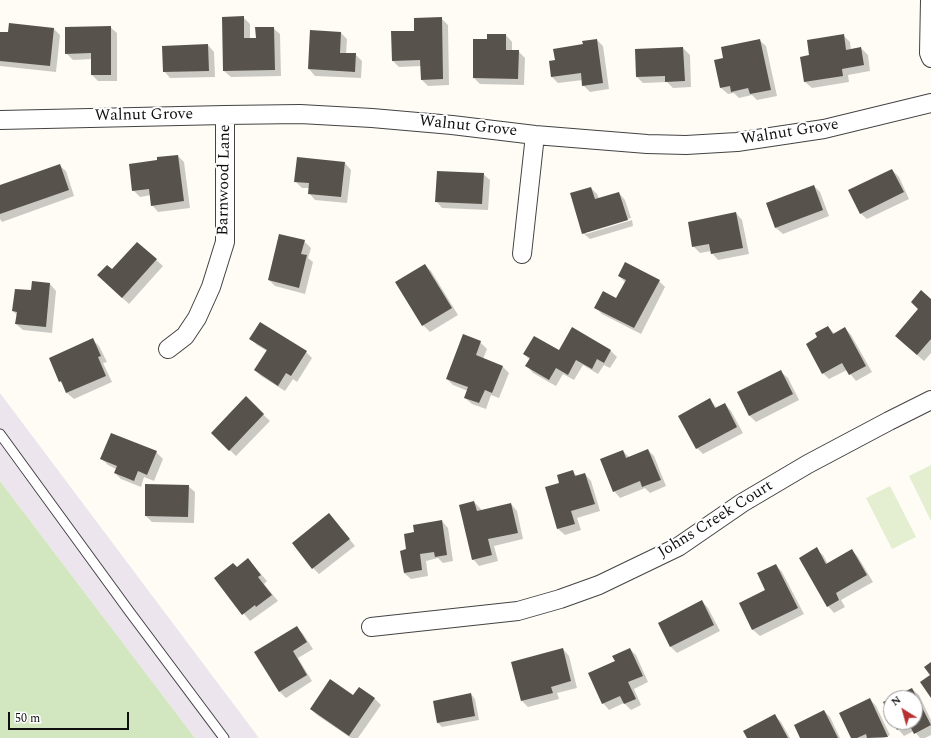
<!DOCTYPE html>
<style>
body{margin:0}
#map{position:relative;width:931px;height:738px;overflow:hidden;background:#fefcf4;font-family:Spectral,serif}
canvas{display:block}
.north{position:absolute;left:883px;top:690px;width:40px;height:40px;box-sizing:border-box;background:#fff;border:1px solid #9f9f9f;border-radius:50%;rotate:323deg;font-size:11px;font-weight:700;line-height:16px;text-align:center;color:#101010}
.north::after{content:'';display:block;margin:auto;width:14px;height:18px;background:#b63232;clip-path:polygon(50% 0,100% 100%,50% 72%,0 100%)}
.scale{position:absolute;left:8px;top:712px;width:121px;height:18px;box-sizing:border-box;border:2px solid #101010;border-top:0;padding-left:5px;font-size:12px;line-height:14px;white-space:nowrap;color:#101010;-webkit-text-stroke:3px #fff;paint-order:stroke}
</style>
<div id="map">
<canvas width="931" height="738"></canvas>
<div class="north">N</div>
<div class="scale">50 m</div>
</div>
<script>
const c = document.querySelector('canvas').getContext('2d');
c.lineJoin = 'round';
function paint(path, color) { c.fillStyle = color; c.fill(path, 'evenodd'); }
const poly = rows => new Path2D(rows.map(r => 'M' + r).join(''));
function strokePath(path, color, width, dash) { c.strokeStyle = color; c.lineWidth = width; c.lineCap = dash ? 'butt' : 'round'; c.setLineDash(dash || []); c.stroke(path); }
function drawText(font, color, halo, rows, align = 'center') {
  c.font = font + ' Spectral,serif'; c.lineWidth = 4; c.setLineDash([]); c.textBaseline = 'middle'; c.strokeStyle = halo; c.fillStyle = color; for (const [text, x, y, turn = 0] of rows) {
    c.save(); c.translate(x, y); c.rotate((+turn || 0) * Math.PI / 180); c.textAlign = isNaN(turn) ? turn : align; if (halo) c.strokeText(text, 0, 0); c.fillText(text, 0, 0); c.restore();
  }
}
paint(poly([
 [0,393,259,738,195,738,0,481]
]), '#ede5ed');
paint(poly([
 [0,481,195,738,0,738]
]), '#d2e7bf');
paint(poly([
 [931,465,931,521,909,476],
 [890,486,916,537,892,549,866,498]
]), '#e3efd0');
paint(poly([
 [243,17,250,24,250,39,257,39,273,28,280,34,281,76,231,77,224,71],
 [441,18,448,25,449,85,428,86,422,80,422,66,399,67,393,61,415,32],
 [10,24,54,29,60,35,56,72,0,66,0,33,9,34],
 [110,27,117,33,117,81,98,81,92,75,92,59,73,60,66,53],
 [310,31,341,33,347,39,346,54,355,54,362,61,361,78,315,76,309,69],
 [506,35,512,42,512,51,518,51,525,58,524,85,480,84,474,78,488,40],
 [843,35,850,42,851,50,861,48,868,55,870,71,848,75,849,82,812,88,805,82,811,56],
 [597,40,603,46,609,89,590,92,583,85,583,80,558,83,552,77,556,61],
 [759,40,766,46,777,96,757,100,752,95,739,98,734,93,728,94,721,88,724,59],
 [208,45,214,52,215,77,170,78,164,71],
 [683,48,690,55,691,87,673,88,667,82,643,83,637,77,636,50],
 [178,156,184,162,190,208,158,212,152,205,151,195,140,197,133,190,159,161],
 [345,163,351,170,347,203,315,200,309,193,309,188,302,188,295,181],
 [59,165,66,171,74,196,2,222,0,219,0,186],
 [892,170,899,177,909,199,867,219,860,213],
 [483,174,490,180,488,210,442,208,436,201],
 [814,186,820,192,829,216,783,234,776,228,767,204],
 [591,188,597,194,599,199,619,193,625,200,631,218,586,231,586,234,632,220,633,226,590,239,583,233],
 [736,213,742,220,749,254,718,260,712,253,711,251,700,253,693,246],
 [304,241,311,248,308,258,313,262,305,294,275,286,269,280],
 [137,243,163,266,129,304,105,282,113,271],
 [425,265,431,271,458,315,430,332,423,325,397,282],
 [619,276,659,281,665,287,641,334,602,314,595,307,617,299,626,283],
 [33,282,50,284,56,291,52,333,23,330,16,324,17,315,13,311,32,291],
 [931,300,931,353,924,361,902,342],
 [828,327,835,334,845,328,851,335,872,372,856,381,847,370,829,379,823,373,819,338],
 [250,338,306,352,312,358,297,382,293,379,285,391,261,376,255,370,267,351,257,345],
 [93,340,99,346,107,362,103,363,112,382,74,399,67,393,64,386,60,381],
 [480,342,487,349,483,359,502,366,509,373,499,398,491,395,486,409,472,404,465,398,468,391,453,385,447,379],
 [611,351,617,357,610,368,604,365,598,374,583,365,574,380,563,374,556,386,533,373,527,366,530,360,524,354],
 [781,372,788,378,799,400,756,422,749,415],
 [246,398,270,421,236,456,212,433],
 [710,400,717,408,725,404,731,411,743,433,703,454,697,448],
 [648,450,654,456,666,486,650,493,645,488,620,498,614,491,623,451,629,457],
 [156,452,163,459,154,481,144,477,141,487,121,479,115,473,116,469,108,465,102,459],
 [573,472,578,477,585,474,591,481,600,511,577,518,581,530,565,535,558,529,546,488,560,484],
 [188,486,195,492,194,523,152,522,146,516],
 [474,502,481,509,481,511,511,504,517,511,523,539,494,546,498,561,479,566,473,559],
 [329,514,355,546,319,574,313,568],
 [442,521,448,528,453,561,443,563,438,558,426,561,428,576,411,579,404,573,415,533],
 [816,549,823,555,828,564,852,550,858,557,873,582,841,600,845,607,834,613,828,606],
 [248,559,267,581,264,584,278,601,250,621,215,579,237,568],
 [776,565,782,572,804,614,760,636,753,630,740,603,766,590],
 [702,601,708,608,720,631,677,653,671,647,659,623],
 [297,627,303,634,313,649,298,658,312,681,286,698,279,691],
 [563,649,569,656,577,688,557,693,559,699,528,707,522,701],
 [630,649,636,655,648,682,634,689,641,705,631,710,624,703,609,710,603,703,616,661],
 [912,689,919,695,931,720,931,735,925,738,920,738,914,731,904,736,898,729,894,722,915,722,915,698,893,698],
 [471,694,475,699,479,720,442,727,438,723,434,702],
 [353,697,374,698,381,705,358,738,351,738,317,715,311,709],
 [870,699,876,706,890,735,884,738,852,738],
 [824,711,830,717,840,738,801,738],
 [775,716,781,722,790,738,748,738]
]), '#0003');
paint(poly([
 [244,16,244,38,256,38,255,27,274,27,275,70,223,71,222,17],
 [442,17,443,79,421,80,420,60,392,61,391,31,414,31,414,18],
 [9,23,54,28,50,66,0,61,0,32,8,32],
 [111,26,111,75,91,75,91,53,65,54,65,27],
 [310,30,341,32,340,53,356,53,355,72,308,69],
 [487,34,506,34,506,50,519,50,518,79,473,78,473,39,487,39],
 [844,34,846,50,861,47,864,65,842,69,843,76,804,82,800,57,809,55,807,40],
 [597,39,603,83,582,86,581,73,551,77,549,61,555,60,553,49,583,44,582,41],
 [760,39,771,90,750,94,748,88,731,92,730,86,720,88,714,60,723,58,721,47],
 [208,44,209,71,163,72,162,46],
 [683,47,685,81,665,82,665,76,636,77,635,49],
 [178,155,184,201,151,206,149,189,132,191,129,164,157,160,157,157],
 [297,157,345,162,341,197,308,194,309,183,294,182],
 [60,164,69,190,0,214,0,185],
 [892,169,904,192,860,214,848,190],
 [437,171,484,173,482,204,435,202],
 [814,185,823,210,775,228,766,203],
 [591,187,595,199,619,192,628,220,582,234,570,193],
 [736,212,743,248,711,254,709,244,692,247,688,222],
 [279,234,305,240,301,254,307,255,299,288,268,280],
 [137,242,157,259,122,298,97,275,107,265,112,269],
 [625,262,660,280,634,328,594,308,603,291,616,298,626,280,618,276],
 [425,264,452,308,422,326,395,282],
 [32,281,50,283,46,327,15,324,17,312,12,311,15,289,31,290],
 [921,290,931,299,931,339,917,355,895,336,918,309,911,302],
 [260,322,307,351,291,376,286,373,278,386,254,370,267,350,249,339],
 [828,326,833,334,845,327,866,366,849,375,842,363,822,374,806,344,817,337,815,333],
 [572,327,611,350,604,363,597,359,592,369,576,360,568,375,556,368,549,380,525,366,530,358,523,354,534,336,559,350],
 [463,334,481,341,476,355,503,366,492,393,485,390,479,403,464,398,468,387,446,379],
 [93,338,101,356,98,357,106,376,66,393,61,381,59,382,49,358],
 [781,370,793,394,749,416,737,392],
 [246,396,264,414,229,451,211,433],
 [710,398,715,408,725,403,737,427,696,449,678,416],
 [111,433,157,451,147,475,138,471,134,481,114,473,117,466,100,459],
 [648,449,661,480,642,487,640,481,613,492,600,459,623,450,626,458],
 [573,470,575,476,585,473,595,504,571,511,575,524,557,529,545,487,559,483,557,475],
 [145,484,189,485,188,517,145,516],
 [474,501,477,511,511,503,518,533,488,539,492,555,472,560,459,505],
 [329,513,350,539,312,569,292,543],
 [442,520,447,555,435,557,434,552,420,554,422,570,404,573,400,551,406,549,404,534,414,532,413,525],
 [817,547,826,564,852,549,867,575,836,593,839,600,827,607,799,558],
 [248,558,261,575,258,577,272,595,256,607,255,605,242,615,214,578,233,563,237,567],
 [776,564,798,608,752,630,739,603,765,590,757,573],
 [702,600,714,625,670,647,658,623],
 [297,626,307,642,293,651,307,675,279,692,254,652],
 [563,648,571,681,551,687,553,693,521,701,511,662],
 [630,648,643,676,628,682,636,699,624,704,620,696,602,704,588,673,615,661,612,656],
 [931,662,931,698,920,682,930,675,924,667],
 [330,679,353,695,359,687,375,698,349,736,310,709],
 [912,688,931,725,914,734,909,724,897,730,893,722,915,722,915,698,891,698],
 [471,693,475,716,437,723,433,701],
 [870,698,888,737,867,738,866,734,857,738,851,738,839,713],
 [891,698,891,718,883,702],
 [824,710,838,738,800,738,794,725],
 [775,714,788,738,747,738,743,731]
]), '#58524d');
const lane = poly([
 [0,434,129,611,224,738]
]);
const street = poly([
 [930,0,929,53,931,58],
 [0,120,225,115,300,114,372,118,452,125,535,135,647,144,686,145,737,142,824,129,931,103],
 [522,254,535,135],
 [168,349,185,336,197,318,211,287,225,242,225,115],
 [371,627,518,611,560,599,599,585,678,547,742,503,808,464,889,421,931,400]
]);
strokePath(lane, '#434343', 11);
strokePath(street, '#434343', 20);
strokePath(lane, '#fff', 9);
strokePath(street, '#fff', 18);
drawText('16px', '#101010', '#fff', [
 ["Walnut Grove",144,116,-1],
 ["Walnut Grove",468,127,6],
 ["Walnut Grove",790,133,-9],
 ["Barnwood Lane",225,180,-89],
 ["Johns Creek Court",716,520,-32]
]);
</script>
